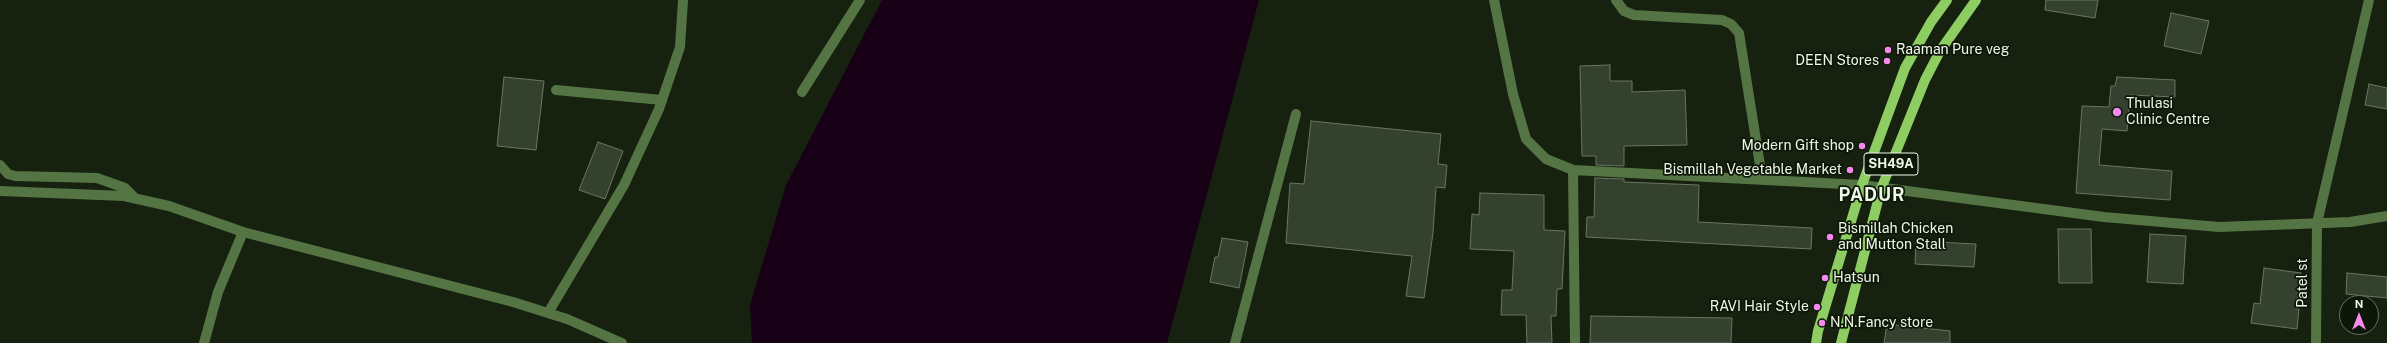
<!DOCTYPE html>
<style>
body{margin:0}
#map{position:relative;width:2387px;height:343px;overflow:hidden;background:#16210f;font-family:"Public Sans",sans-serif}
canvas{display:block}
.north{position:absolute;left:2339px;top:295px;width:40px;height:40px;box-sizing:border-box;background:#0d1707;border:1px solid #677162;border-radius:50%;rotate:0deg;font-size:11px;font-weight:700;line-height:16px;text-align:center;color:#eff7eb}
.north::after{content:'';display:block;margin:auto;width:14px;height:18px;background:#f689ee;clip-path:polygon(50% 0,100% 100%,50% 72%,0 100%)}
</style>
<div id="map">
<canvas width="2387" height="343"></canvas>
<div class="north">N</div>
</div>
<script>
const c = document.querySelector('canvas').getContext('2d');
c.lineJoin = 'round';
function paint(path, color) { c.fillStyle = color; c.fill(path, 'evenodd'); }
const poly = rows => new Path2D(rows.map(r => 'M' + r).join(''));
function strokePath(path, color, width, dash) { c.strokeStyle = color; c.lineWidth = width; c.lineCap = dash ? 'butt' : 'round'; c.setLineDash(dash || []); c.stroke(path); }
function drawText(font, color, halo, rows, align = 'center') {
  c.font = font + ' "Public Sans",sans-serif'; c.lineWidth = 3.5; c.setLineDash([]); c.textBaseline = 'middle'; c.strokeStyle = halo; c.fillStyle = color; for (const [text, x, y, turn = 0] of rows) {
    c.save(); c.translate(x, y); c.rotate((+turn || 0) * Math.PI / 180); c.textAlign = isNaN(turn) ? turn : align; if (halo) c.strokeText(text, 0, 0); c.fillText(text, 0, 0); c.restore();
  }
}
paint(poly([
 [882,0,1259,0,1167,343,752,343,750,305,786,185]
]), '#180017');
const building = poly([
 [2046,0,2098,0,2095,18,2045,10,2046,0],
 [2171,13,2209,21,2201,54,2164,46,2171,13],
 [1610,65,1610,81,1632,81,1632,92,1685,90,1687,145,1624,146,1624,166,1596,165,1596,156,1582,156,1580,66,1610,65],
 [504,77,544,81,536,150,497,146,504,77],
 [2117,77,2175,80,2175,97,2130,95,2127,131,2102,129,2099,165,2172,171,2170,200,2076,193,2082,106,2109,107,2111,86,2115,86,2117,77],
 [2369,84,2387,88,2387,109,2365,105,2369,84],
 [1311,121,1441,134,1438,164,1447,165,1445,188,1436,187,1433,233,1424,298,1406,296,1412,256,1286,243,1290,183,1304,184,1311,121],
 [598,142,623,151,605,199,579,190,598,142],
 [1595,178,1624,179,1624,182,1699,185,1698,222,1812,228,1811,249,1586,237,1587,217,1594,217,1595,178],
 [1480,193,1544,195,1544,230,1565,231,1562,289,1557,289,1556,316,1551,316,1552,343,1527,343,1526,315,1501,315,1502,290,1512,290,1514,251,1470,249,1472,214,1479,215,1480,193],
 [2058,229,2091,229,2092,283,2059,283,2058,229],
 [2150,234,2186,236,2183,284,2147,282,2150,234],
 [1222,238,1248,242,1239,288,1210,282,1215,257,1218,257,1222,238],
 [1916,241,1976,244,1974,267,1915,264,1916,241],
 [2264,268,2301,273,2296,309,2299,309,2297,329,2251,323,2254,303,2260,304,2264,268],
 [2347,273,2387,277,2387,298,2346,294,2347,273],
 [1591,316,1732,318,1731,343,1590,343,1591,316],
 [1887,324,1950,331,1950,343,1884,343,1887,324]
]);
paint(building, '#35412f');
strokePath(building, '#697662', 1);
strokePath(poly([
 [1616,0,1624,11,1634,15,1722,20,1731,24,1739,33,1762,178],
 [556,90,662,100],
 [204,343,218,292,243,232]
]), '#557443', 10);
strokePath(poly([
 [1494,0,1513,94,1526,139,1546,159,1573,170,1862,185],
 [802,92,860,0],
 [0,165,8,174,15,176,97,178,125,188,135,198],
 [1573,170,1575,343],
 [0,191,124,196,169,206,243,232,513,302,567,319,622,343],
 [548,313,624,185,659,109,680,47,683,0],
 [1235,343,1296,114],
 [2316,343,2317,223,2369,0]
]), '#557443', 10);
strokePath(poly([
 [1862,185,2104,217,2219,227,2350,222,2387,216]
]), '#557443', 10);
strokePath(poly([
 [1816,343,1818,331,1862,185,1905,68,1931,22,1947,0],
 [1841,343,1881,189,1925,80,1940,51,1976,0]
]), '#8dcd62', 10);
for (const [x, y, r, color] of [
 [1888,50,4,"#f689ee"],
 [1887,61,4,"#f689ee"],
 [2117,112,5,"#f689ee"],
 [1862,146,4,"#f689ee"],
 [1850,170,4,"#f689ee"],
 [1830,237,4,"#f689ee"],
 [1825,278,4,"#f689ee"],
 [1817,307,4,"#f689ee"],
 [1822,323,4,"#f689ee"]
]) { const dot = new Path2D(); dot.arc(x, y, r, 0, 2 * Math.PI); c.fillStyle = color; c.fill(dot); strokePath(dot, '#0d1707', 1.5); }
for (const [x, y, w] of [
 [1891,164,54]
]) { const box = new Path2D(); box.roundRect(x - w / 2, y - 11, w, 22, 3); c.fillStyle = '#0d1707'; c.fill(box); strokePath(box, '#eff7eb', 1); }
drawText('bold 13px', '#eff7eb', null, [
 ["SH49A",1891,164]
]);
drawText('14px', '#eff7eb', '#0d1707', [
 ["Raaman Pure veg",1896,50],
 ["DEEN Stores",1879,61,"right"],
 ["Thulasi",2126,104],
 ["Clinic Centre",2126,120],
 ["Modern Gift shop",1854,146,"right"],
 ["Bismillah Vegetable Market",1842,170,"right"],
 ["Bismillah Chicken",1838,229],
 ["and Mutton Stall",1838,245],
 ["Hatsun",1833,278],
 ["RAVI Hair Style",1809,307,"right"],
 ["N.N.Fancy store",1830,323]
], 'left');
drawText('14px', '#eff7eb', '#0d1707', [
 ["Patel st",2303,283,-90]
]);
c.letterSpacing = '1px';
drawText('bold 18px', '#eff7eb', '#0d1707', [
 ["PADUR",1872,195]
]);
c.letterSpacing = '0px';
</script>
